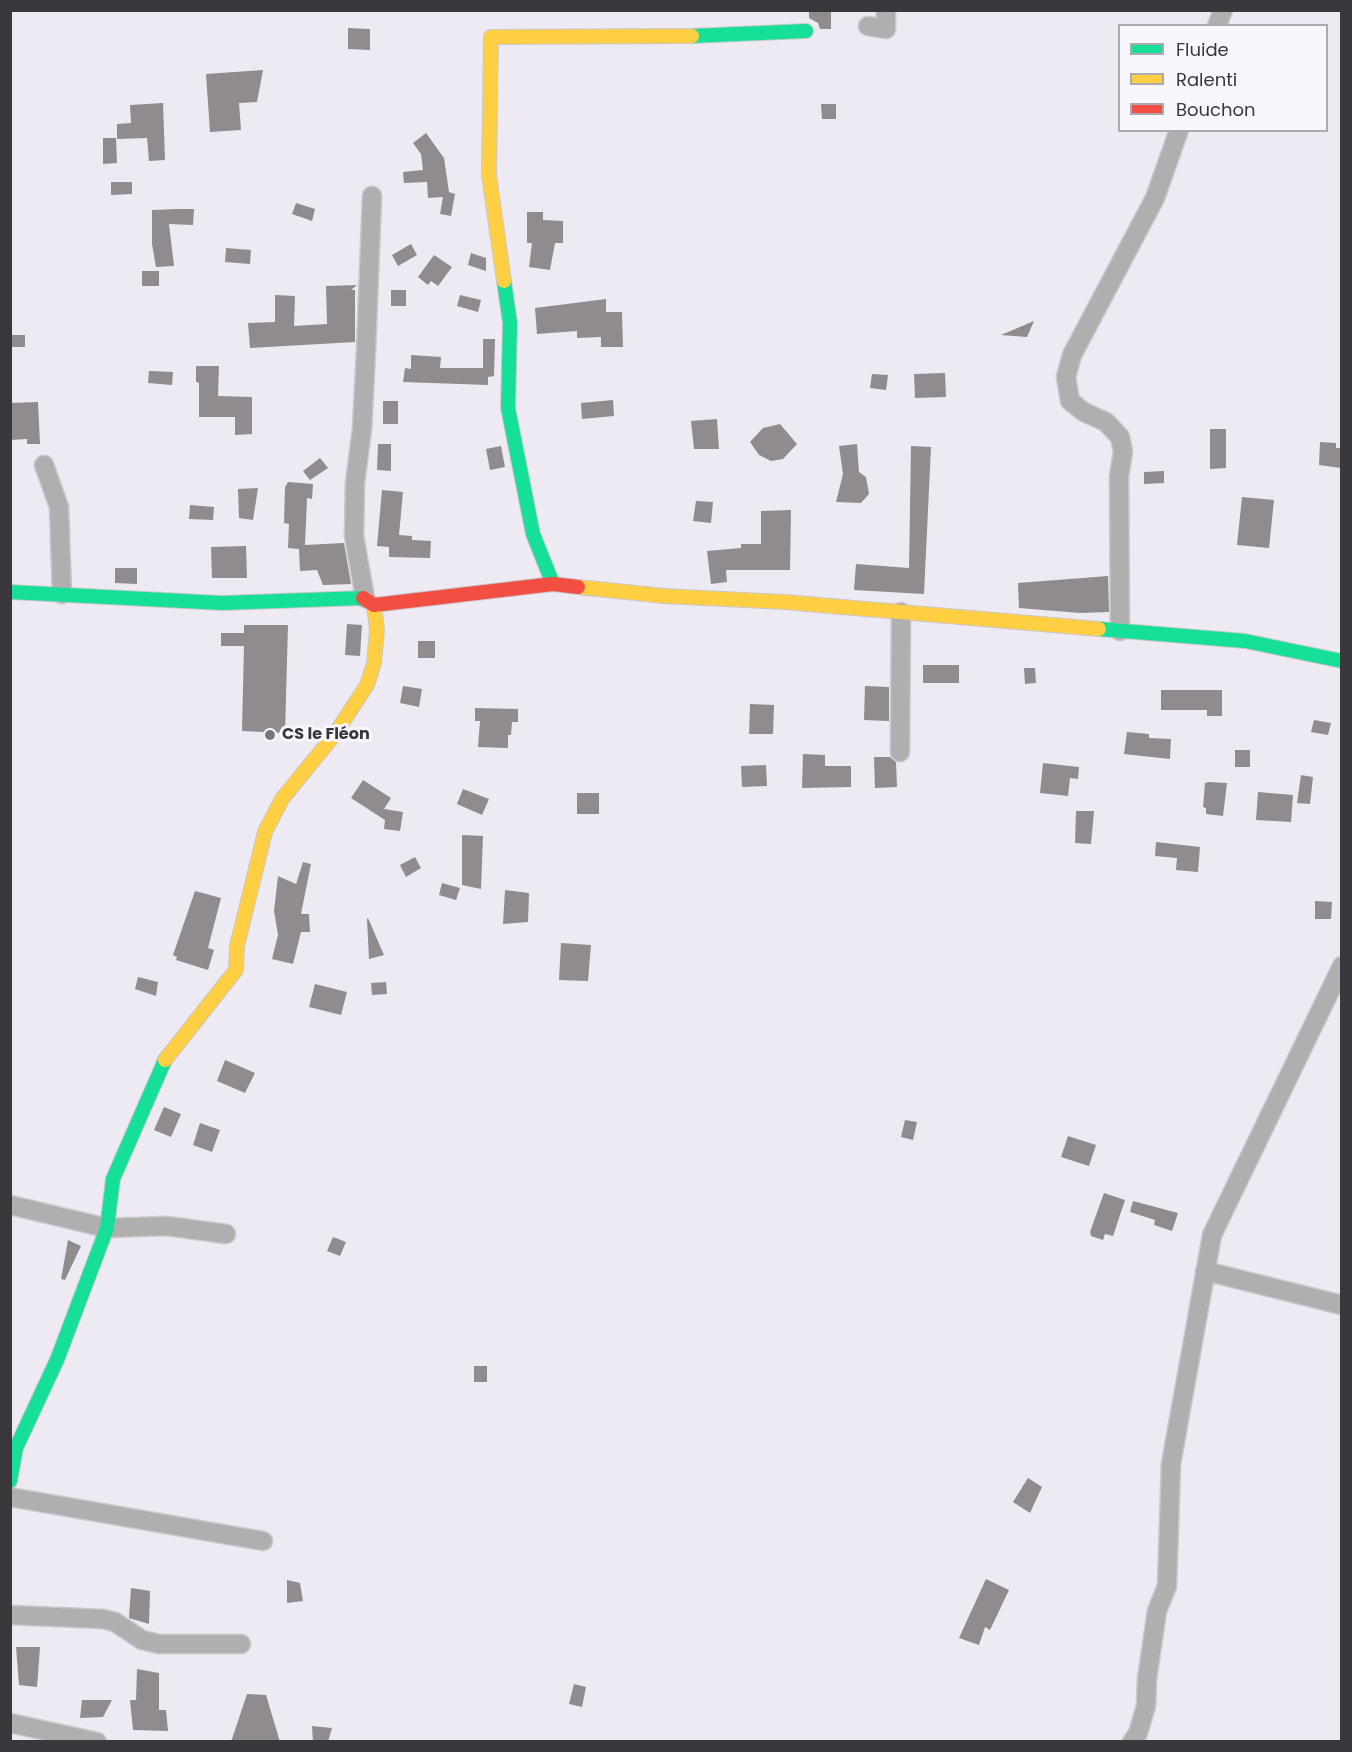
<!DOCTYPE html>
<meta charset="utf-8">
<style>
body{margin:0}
#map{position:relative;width:1352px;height:1752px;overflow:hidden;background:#eeeaf4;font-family:Poppins,sans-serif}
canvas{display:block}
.frame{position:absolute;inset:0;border:12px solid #39363c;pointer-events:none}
.legend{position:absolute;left:1118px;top:24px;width:210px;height:108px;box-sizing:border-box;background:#f9f6fd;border:2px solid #aca9b0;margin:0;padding:8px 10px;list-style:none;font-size:18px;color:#39363c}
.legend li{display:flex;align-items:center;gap:12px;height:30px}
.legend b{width:30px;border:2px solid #aca9b0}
</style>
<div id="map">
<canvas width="1352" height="1752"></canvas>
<div class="frame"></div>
<ul class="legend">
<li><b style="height:8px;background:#16e098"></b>Fluide</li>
<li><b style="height:8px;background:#ffcf43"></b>Ralenti</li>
<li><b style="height:8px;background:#f24e42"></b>Bouchon</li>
</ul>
</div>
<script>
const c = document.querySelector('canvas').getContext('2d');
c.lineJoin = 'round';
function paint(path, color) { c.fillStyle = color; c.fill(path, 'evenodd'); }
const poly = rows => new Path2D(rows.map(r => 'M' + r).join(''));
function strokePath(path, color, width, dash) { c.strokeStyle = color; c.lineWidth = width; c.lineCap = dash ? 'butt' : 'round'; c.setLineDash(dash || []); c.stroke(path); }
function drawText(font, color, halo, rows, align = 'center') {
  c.font = font + ' Poppins,sans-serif'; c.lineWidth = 6; c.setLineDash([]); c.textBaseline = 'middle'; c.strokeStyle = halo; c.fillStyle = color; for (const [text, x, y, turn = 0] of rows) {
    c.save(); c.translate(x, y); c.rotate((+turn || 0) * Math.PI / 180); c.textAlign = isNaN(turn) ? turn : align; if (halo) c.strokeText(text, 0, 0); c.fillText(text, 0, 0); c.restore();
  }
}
paint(poly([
 [809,10,831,10,831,29,820,29,818,23,809,18],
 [348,28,370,29,370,50,348,49],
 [263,70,257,102,239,103,241,130,210,132,206,74],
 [163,103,165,160,149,161,147,138,117,139,117,124,131,123,130,105],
 [821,104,836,104,836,119,822,119],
 [426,133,444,158,449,192,455,194,451,216,440,214,443,197,428,198,427,182,404,183,403,172,423,170,421,154,413,143],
 [103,138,116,138,117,163,103,164],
 [111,182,132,182,132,194,111,195],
 [296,203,315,209,312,221,292,214],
 [178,209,194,209,193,225,169,224,174,266,156,267,152,244,152,210],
 [527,212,543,212,543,220,563,221,563,243,555,243,550,270,529,267,532,243,527,243],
 [411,244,417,255,398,266,392,255],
 [226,248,251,250,250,264,225,262],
 [471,253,486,258,486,271,468,265],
 [434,255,452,267,438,286,431,281,428,285,418,277],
 [142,271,159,271,159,286,142,286],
 [357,285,351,290,355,290,355,342,250,348,248,323,275,322,275,295,295,296,294,326,327,324,326,286],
 [391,290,406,290,406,306,391,306],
 [460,295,481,300,478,312,457,306],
 [606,299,606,312,622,312,623,347,601,347,601,337,577,338,577,331,537,334,535,308],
 [1034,321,1027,337,1001,335],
 [10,335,25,335,25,347,10,347],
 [483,339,495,339,494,376,488,377,488,385,403,382,405,368,411,369,411,355,441,357,440,368,483,368],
 [196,366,219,366,218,396,252,397,252,434,235,435,235,417,199,417,199,383,196,382],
 [149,371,173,372,172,385,148,383],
 [945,373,946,397,915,398,914,374],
 [872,374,888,375,886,390,870,388],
 [613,400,614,416,582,419,581,403],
 [383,401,398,401,398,424,383,424],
 [38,402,40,444,27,444,27,439,10,440,10,403],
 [717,419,719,449,694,449,691,421],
 [780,424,797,444,783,459,771,461,759,455,750,442,763,428],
 [1210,429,1226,429,1226,468,1210,469],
 [1320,442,1336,443,1336,448,1341,448,1341,468,1319,465],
 [378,444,391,444,391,471,377,470],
 [857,444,859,472,866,477,869,494,861,503,836,502,843,474,839,446],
 [501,446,505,467,490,470,486,449],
 [911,446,931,447,924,594,854,590,856,564,909,568],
 [320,458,328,468,310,480,303,471],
 [1164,471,1164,483,1144,484,1144,472],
 [288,482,313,484,312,499,307,498,305,545,344,543,351,584,323,585,317,570,300,571,299,549,288,548,289,524,284,523,285,487],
 [258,488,253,520,239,518,238,489],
 [382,490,403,492,399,535,412,536,412,540,431,541,430,558,389,557,389,547,377,546],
 [1242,497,1274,500,1269,548,1237,545],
 [696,501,713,502,711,523,693,521],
 [190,505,214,507,213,520,189,519],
 [791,510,790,570,726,570,727,582,711,584,707,551,741,548,741,544,761,544,761,511],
 [246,546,247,578,212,578,211,547],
 [115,568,137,568,137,584,115,583],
 [1108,576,1109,612,1080,613,1019,608,1018,583],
 [347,624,362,625,360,656,345,655],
 [244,625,288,625,285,733,242,731,244,646,221,646,221,633,244,633],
 [418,641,435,641,435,658,418,658],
 [923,665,959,665,959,683,923,683],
 [1024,668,1035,668,1036,683,1025,684],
 [403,686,422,689,419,707,400,703],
 [865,686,889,687,889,721,864,720],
 [1161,690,1222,690,1222,716,1207,716,1207,710,1161,710],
 [750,704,774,705,773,734,749,734],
 [475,708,518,709,518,722,512,722,511,735,508,735,508,748,478,747,480,721,475,721],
 [1314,720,1331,723,1328,735,1311,732],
 [1127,732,1149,734,1149,738,1171,739,1170,759,1124,754],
 [1235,750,1250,750,1250,767,1235,767],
 [803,754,825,755,825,766,851,766,851,787,802,788],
 [874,757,890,757,896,762,897,787,875,788],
 [1043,763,1079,767,1078,779,1070,778,1068,796,1040,793],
 [766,765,767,786,742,787,741,766],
 [1301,775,1313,777,1310,804,1297,803],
 [363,780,391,798,384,809,403,812,400,831,384,829,385,820,351,798],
 [1209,782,1227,783,1223,816,1206,814,1206,808,1203,807,1205,783],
 [463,789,489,799,482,815,457,804],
 [1258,792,1293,795,1291,822,1256,820],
 [577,793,599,793,599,814,577,814],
 [1076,811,1094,811,1091,844,1075,843],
 [462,835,483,836,481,889,462,885],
 [1156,842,1200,847,1198,872,1176,870,1177,858,1155,856],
 [415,857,421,868,406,877,400,865],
 [303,862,311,864,301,914,309,914,310,932,301,932,293,964,272,959,278,935,274,911,278,876,296,884],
 [442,883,460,888,456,900,439,895],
 [505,890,529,893,528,922,503,924],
 [195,891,221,898,208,948,214,950,208,970,176,960,177,957,173,955],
 [1315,901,1332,902,1331,919,1315,919],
 [368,918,384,955,369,959,367,919],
 [561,943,591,945,588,981,559,980],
 [138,977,158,982,156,996,135,989],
 [386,982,387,994,372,995,371,983],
 [315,984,347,992,341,1015,309,1007],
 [225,1060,255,1073,245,1093,217,1081],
 [164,1107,181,1114,171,1137,154,1130],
 [905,1120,917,1122,913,1140,901,1137],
 [200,1123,220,1130,212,1152,193,1145],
 [1068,1136,1096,1145,1089,1166,1061,1157],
 [1104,1193,1125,1200,1113,1236,1105,1234,1103,1240,1091,1236,1090,1232],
 [1133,1201,1178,1213,1172,1231,1154,1225,1155,1220,1130,1212],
 [333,1237,346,1242,340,1256,327,1251],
 [68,1240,81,1246,65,1280,61,1279],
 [474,1366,487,1366,487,1382,474,1382],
 [1028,1478,1042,1487,1030,1513,1013,1502],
 [986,1579,1009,1590,990,1630,985,1627,979,1645,959,1638],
 [287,1580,300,1583,303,1601,287,1603],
 [131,1588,150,1591,149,1624,129,1618],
 [16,1647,40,1647,37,1687,19,1685],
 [137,1669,159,1673,159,1710,166,1710,168,1731,133,1730,130,1700,136,1700],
 [574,1684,586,1687,582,1707,569,1704],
 [247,1694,266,1695,280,1742,231,1742],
 [82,1700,112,1700,103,1717,80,1718],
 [312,1726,332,1728,328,1742,313,1742]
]), '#8f8b8e');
const street = poly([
 [868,26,886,29,886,10],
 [1217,26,1223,10],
 [44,465,59,507,62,594],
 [365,598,354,536,355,483,362,429,366,351,372,196],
 [1120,631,1119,476,1123,452,1120,437,1106,422,1084,412,1070,401,1066,377,1072,355,1155,198,1179,130],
 [900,752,901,612],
 [10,1205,107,1228,167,1226,226,1234],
 [1205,1271,1342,1305],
 [10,1497,263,1541],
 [10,1615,103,1619,115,1622,142,1640,159,1644,241,1644],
 [10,1723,97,1742],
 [1132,1742,1138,1733,1146,1706,1147,1679,1157,1611,1167,1586,1171,1464,1212,1235,1342,966]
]);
const fast = poly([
 [692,36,806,31],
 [504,281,510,323,508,408,533,534,553,584],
 [10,592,222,603,363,598],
 [1099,629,1245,641,1342,661],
 [10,1481,16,1448,57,1360,107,1228,113,1179,165,1060]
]);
const slow = poly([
 [504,281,489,175,491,37,692,36],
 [578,587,664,596,784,602,1099,629],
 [165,1060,236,970,237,946,265,832,282,799,335,734,367,685,374,663,377,630,374,605]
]);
const jam = poly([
 [363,598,374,605,553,584,578,587]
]);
strokePath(street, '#cac7ce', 21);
strokePath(fast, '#cac7ce', 16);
strokePath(slow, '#cac7ce', 16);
strokePath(jam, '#cac7ce', 16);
strokePath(street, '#b1aeb0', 18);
strokePath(fast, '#16e098', 14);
strokePath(slow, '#ffcf43', 14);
strokePath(jam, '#f24e42', 14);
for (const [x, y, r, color] of [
 [270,735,6,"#78757c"]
]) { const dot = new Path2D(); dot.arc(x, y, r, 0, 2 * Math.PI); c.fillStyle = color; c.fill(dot); strokePath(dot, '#f9f6fd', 2); }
drawText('bold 16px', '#39363c', '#f9f6fd', [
 ["CS le Fléon",282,735]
], 'left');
</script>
